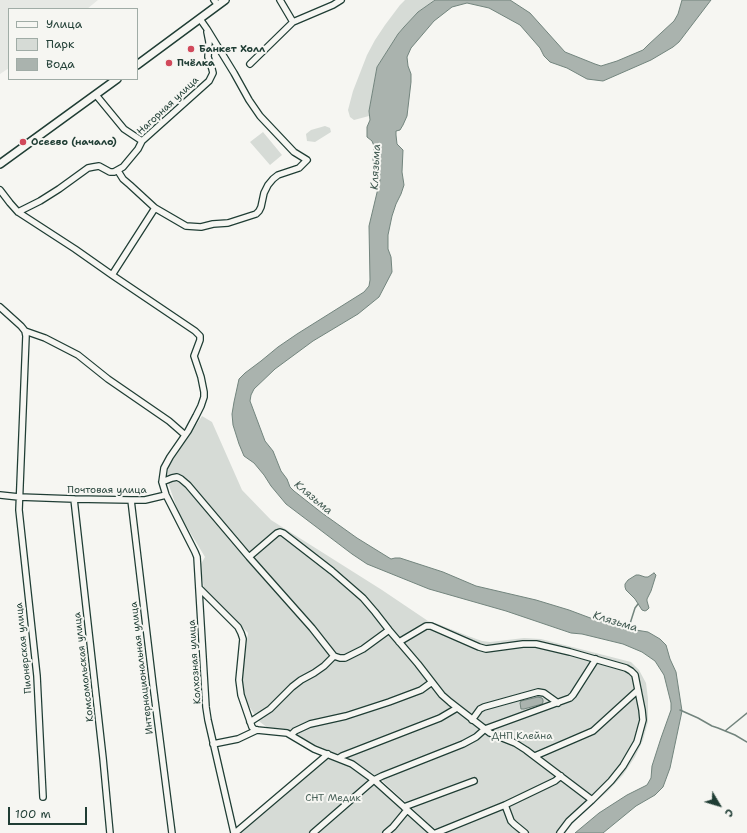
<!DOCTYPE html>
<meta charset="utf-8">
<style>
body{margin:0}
#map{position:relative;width:747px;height:833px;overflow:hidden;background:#f6f6f2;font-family:"Shantell Sans",sans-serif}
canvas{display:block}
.legend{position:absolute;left:8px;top:8px;width:130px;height:72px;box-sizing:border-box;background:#f6f6f2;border:1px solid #a0aca6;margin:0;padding:5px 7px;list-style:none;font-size:12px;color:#1f3d34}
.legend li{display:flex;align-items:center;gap:8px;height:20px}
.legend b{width:20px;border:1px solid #a0aca6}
.north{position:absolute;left:699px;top:785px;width:40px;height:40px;-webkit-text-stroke:3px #f6f6f2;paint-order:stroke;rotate:128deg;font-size:11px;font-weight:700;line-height:16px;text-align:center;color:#1f3d34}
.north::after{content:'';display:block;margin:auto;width:14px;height:18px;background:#1f3d34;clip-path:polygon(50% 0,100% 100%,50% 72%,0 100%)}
.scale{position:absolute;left:8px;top:807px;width:79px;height:18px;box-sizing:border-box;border:2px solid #1f3d34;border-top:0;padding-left:5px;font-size:12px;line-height:14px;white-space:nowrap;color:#1f3d34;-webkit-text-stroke:3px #f6f6f2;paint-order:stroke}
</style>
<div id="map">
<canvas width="747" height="833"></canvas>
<ul class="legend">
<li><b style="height:5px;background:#f6f6f2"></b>Улица</li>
<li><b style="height:11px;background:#d6dbd6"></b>Парк</li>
<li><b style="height:11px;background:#aab3ae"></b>Вода</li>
</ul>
<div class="north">С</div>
<div class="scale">100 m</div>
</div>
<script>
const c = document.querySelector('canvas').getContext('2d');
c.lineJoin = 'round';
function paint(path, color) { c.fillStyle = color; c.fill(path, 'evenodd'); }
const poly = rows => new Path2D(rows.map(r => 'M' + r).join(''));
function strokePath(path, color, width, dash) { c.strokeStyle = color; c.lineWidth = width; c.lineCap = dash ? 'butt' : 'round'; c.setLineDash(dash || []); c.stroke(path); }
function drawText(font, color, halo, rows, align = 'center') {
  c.font = font + ' "Shantell Sans",sans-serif'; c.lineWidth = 4; c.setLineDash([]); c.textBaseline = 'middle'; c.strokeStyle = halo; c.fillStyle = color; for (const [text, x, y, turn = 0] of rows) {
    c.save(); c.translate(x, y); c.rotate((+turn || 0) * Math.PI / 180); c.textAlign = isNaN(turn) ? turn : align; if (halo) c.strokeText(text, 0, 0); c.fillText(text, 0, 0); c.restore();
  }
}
paint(poly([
 [0,0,98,0,87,9,9,9,9,68,0,74]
]), '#e6e8e4');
paint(poly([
 [405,0,434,0,418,12,404,27,398,34,377,67,369,111,369,116,354,120,350,117,348,110,353,91,367,55,375,40,385,25,400,5],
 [325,126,330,128,331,132,315,142,307,141,306,134,311,130],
 [263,132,282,155,270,165,250,142],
 [202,416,212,422,242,490,271,520,382,590,428,621,438,624,468,636,482,641,490,642,524,638,541,639,631,662,639,670,646,683,648,699,648,722,643,740,635,757,623,775,607,792,577,818,565,833,439,833,379,778,360,765,342,756,317,747,288,730,268,728,260,722,246,702,242,679,248,633,204,589,201,569,201,564,205,557,179,514,167,480,167,474,169,466],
 [327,757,346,765,360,773,375,784,408,814,428,833,238,833]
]), '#d6dbd6');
const water = poly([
 [435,0,510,0,530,13,565,52,595,64,601,66,617,61,643,50,648,45,674,21,678,14,682,0,711,0,679,42,673,47,651,60,603,81,587,79,567,68,550,62,544,56,540,48,520,25,489,8,467,3,452,7,434,21,411,48,407,57,408,66,411,74,411,82,407,116,403,125,400,130,396,131,396,135,397,144,403,150,402,172,404,185,401,194,396,204,392,216,388,235,388,249,391,257,392,272,379,297,358,314,313,341,275,369,254,389,251,395,250,401,265,441,273,451,281,471,287,479,290,487,294,491,322,513,357,538,391,559,395,558,400,558,443,572,476,586,536,600,569,610,593,619,624,628,648,632,660,639,666,645,670,659,676,672,682,711,670,768,663,787,655,795,636,806,603,833,575,833,599,813,627,795,647,785,651,778,652,766,661,738,671,710,671,703,664,675,655,661,642,652,623,644,582,634,571,633,506,611,429,589,367,564,352,554,286,504,271,486,264,475,254,463,244,456,239,444,233,425,232,414,234,402,239,379,245,373,261,361,278,347,297,334,364,292,369,286,370,280,369,226,380,180,373,160,374,146,372,141,367,137,367,127,370,120,369,111,377,67,398,34,404,27,418,12,435,0],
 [654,573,656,575,651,591,647,599,647,601,649,608,647,610,645,611,642,610,635,599,626,590,625,587,625,584,628,580,636,575,639,575,645,577,648,577,654,573],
 [538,697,542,698,543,700,543,702,542,704,524,709,521,709,520,703,521,701,538,697]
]);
paint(water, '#aab3ae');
strokePath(water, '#72847d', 1);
strokePath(poly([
 [628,630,635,608,638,604],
 [680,710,698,718,712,726,718,728,735,735,747,742],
 [725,731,747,713]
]), '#72847d', 1.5);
const minor = poly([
 [214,0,218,5],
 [280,0,293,22],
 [250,64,293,22,333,5,341,0],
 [96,95,124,129,142,141],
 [118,171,123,179,130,185,155,208,186,226,201,227,213,224,228,223,256,214,259,211,261,207,264,193,268,185,273,179,278,175,299,168,307,160,294,152,260,116,249,100,234,73,207,29,200,19],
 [0,190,10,203,18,212,75,249,112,275,195,331,200,336,200,340,194,356,201,377,204,392,204,397,201,406,196,416,188,431,170,457,164,468,162,482,166,495,195,552,197,557,206,707,208,720,234,833],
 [18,212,40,201,59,189,88,168,93,167,99,166,110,172,114,172,123,167,138,149,142,141,209,81,213,73,212,69,208,57,209,42,207,32],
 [112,275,155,208],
 [0,307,21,326,25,331,26,336,19,510,37,676,43,797],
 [25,331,45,338,78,355,108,379,169,421,185,435],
 [162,482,172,478,177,477,181,479,188,485,249,557,312,628,334,656,340,658,345,658,363,649,389,630],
 [0,495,19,497,74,499,131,500,145,500,166,495],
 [74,499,103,758,110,833],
 [131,500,153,685,172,833],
 [249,557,277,533,280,532,283,533,332,571,363,598,375,612,389,630,418,664,442,695,450,702,490,733,515,743,526,750,592,800],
 [199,588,238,627,241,633,243,639,239,680,241,695,252,727,254,729,257,730,287,733,314,749,352,764,374,780,433,833],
 [399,642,426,626,431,626,479,647,486,649,523,644,536,644,570,652,626,668,631,671,635,675,642,710,643,720,637,742,623,766,611,781,592,800,569,821,560,833],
 [472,720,480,709,484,707,538,692,544,693,558,703],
 [250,722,270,709,292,687,301,680,314,673,324,666,334,656],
 [291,735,295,731,310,724,346,716,389,702,421,690,432,682],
 [213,744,238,739,257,730],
 [535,756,593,731,638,690],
 [339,758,342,756,440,718,457,708],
 [505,805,511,821,514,824,525,833],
 [404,807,474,781],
 [235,833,328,754],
 [313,833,374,780,382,776,463,744,476,737,485,729,570,698,573,695,596,659],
 [386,833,393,827,407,810],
 [436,833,505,805,555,781,561,776]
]);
const major = poly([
 [137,65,225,0],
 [0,164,117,79]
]);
strokePath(minor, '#1f3d34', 8);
strokePath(major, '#1f3d34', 10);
strokePath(minor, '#f6f6f2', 5.5);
strokePath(major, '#f6f6f2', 7);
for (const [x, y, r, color] of [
 [191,49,4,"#d1495b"],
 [169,63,4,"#d1495b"],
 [23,142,4,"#d1495b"]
]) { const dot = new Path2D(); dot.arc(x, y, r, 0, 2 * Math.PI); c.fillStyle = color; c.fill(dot); strokePath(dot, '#f6f6f2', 1.5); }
drawText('bold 10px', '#1f3d34', '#f6f6f2', [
 ["Банкет Холл",199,49],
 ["Пчёлка",177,63],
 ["Осеево (начало)",31,142]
], 'left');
drawText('10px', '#1f3d34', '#f6f6f2', [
 ["Нагорная улица",168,106,-43],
 ["Почтовая улица",107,490],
 ["Пионерская улица",24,648,-96],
 ["Колхозная улица",195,662,-94],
 ["Комсомольская улица",84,667,-97],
 ["Интернациональная улица",142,668,-97]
]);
drawText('10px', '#445d54', '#f6f6f2', [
 ["ДНП Клейна",522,736],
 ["СНТ Медик",333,798]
]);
drawText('italic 11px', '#425a52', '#f6f6f2', [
 ["Клязьма",376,167,-87],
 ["Клязьма",313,498,40],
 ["Клязьма",615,622,17]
]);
</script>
